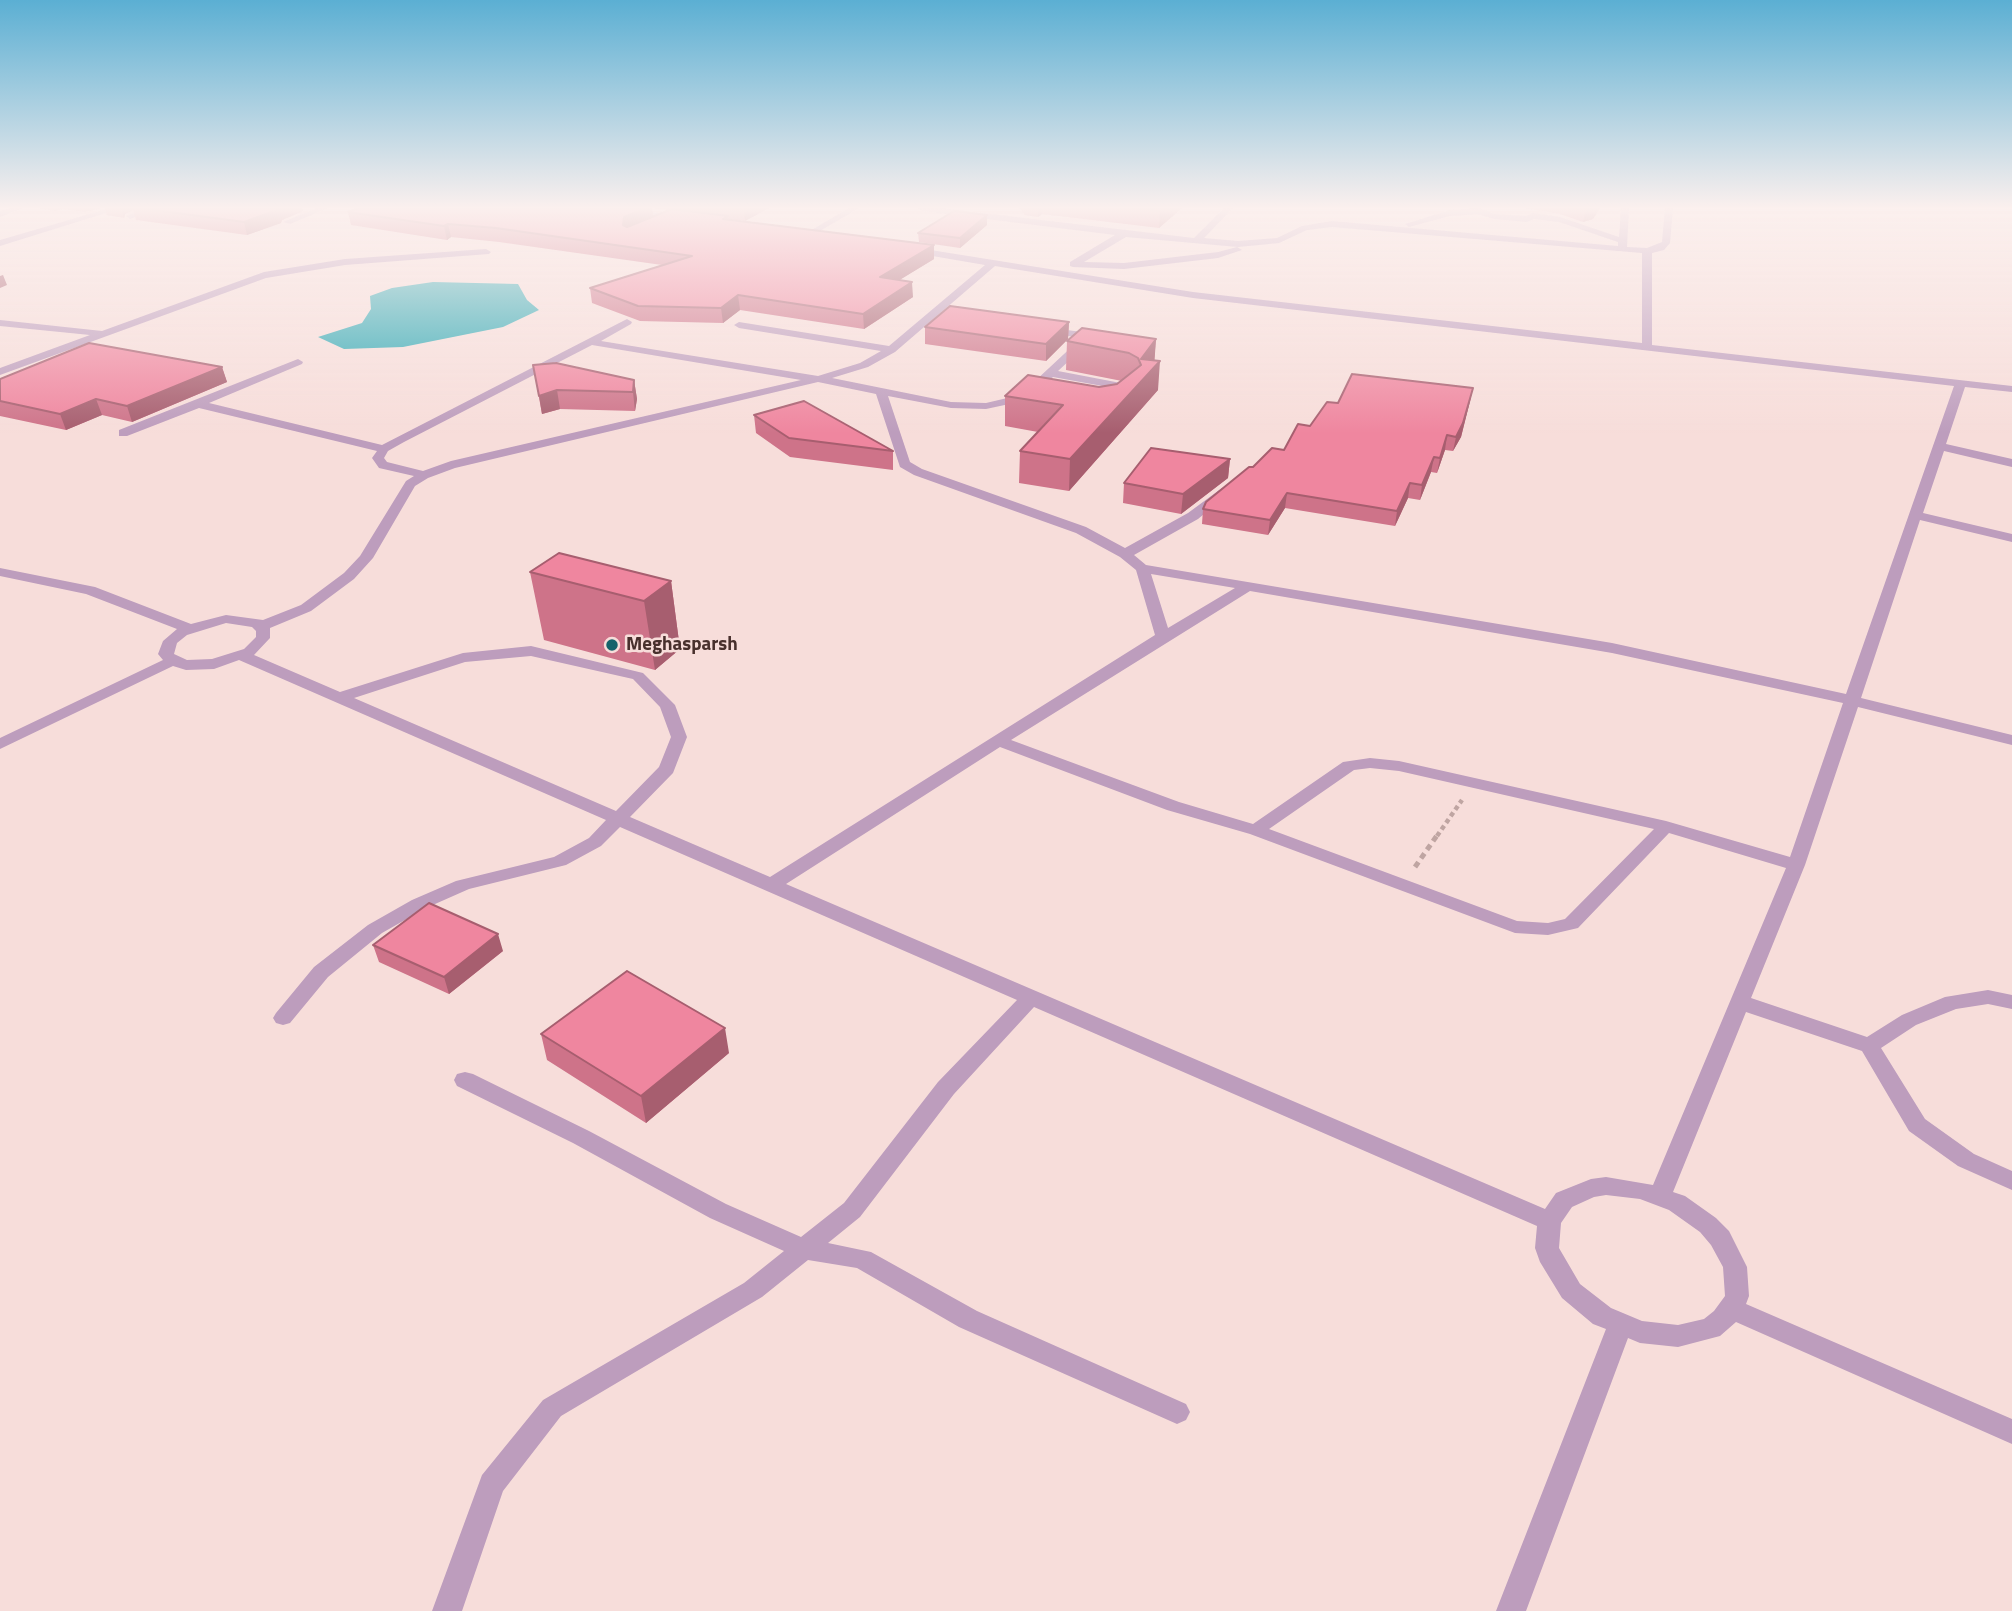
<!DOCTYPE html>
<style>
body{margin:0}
canvas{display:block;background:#f7ddda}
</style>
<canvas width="2012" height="1611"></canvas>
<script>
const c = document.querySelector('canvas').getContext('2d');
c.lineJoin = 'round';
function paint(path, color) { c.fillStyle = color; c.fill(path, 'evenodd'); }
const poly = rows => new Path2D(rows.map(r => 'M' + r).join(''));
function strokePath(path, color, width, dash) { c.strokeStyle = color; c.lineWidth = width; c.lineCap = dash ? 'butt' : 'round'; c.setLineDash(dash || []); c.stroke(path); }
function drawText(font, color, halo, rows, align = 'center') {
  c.font = font + ' "Titillium Web",sans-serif'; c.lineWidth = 5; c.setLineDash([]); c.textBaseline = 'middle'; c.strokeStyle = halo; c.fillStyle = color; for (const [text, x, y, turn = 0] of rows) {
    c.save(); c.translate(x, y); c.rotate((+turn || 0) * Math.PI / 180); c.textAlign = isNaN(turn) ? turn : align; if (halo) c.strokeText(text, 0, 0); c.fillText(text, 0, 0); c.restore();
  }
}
paint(poly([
 [433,282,518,284,527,300,539,310,503,327,403,347,344,349,318,337,362,323,371,309,370,296,392,288]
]), '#29a7b3');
strokePath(poly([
 [1437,836,1462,800]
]), '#bfa5a2', 4.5, [4.5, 3.5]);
strokePath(poly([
 [1415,867,1438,834]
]), '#bfa5a2', 5, [6, 4.5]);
paint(poly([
 [11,208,23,208,0,217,0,211,11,208],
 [110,208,122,208,0,246,0,240,110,208],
 [147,208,159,208,130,219,126,216,147,208],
 [317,208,328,208,290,224,283,222,317,208],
 [610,208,630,208,687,218,683,221,610,208],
 [849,208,859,208,810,237,803,235,849,208],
 [918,208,940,208,1194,238,1224,208,1233,208,1204,238,1238,241,1277,238,1302,226,1332,221,1618,246,1618,242,1559,222,1534,219,1527,222,1494,219,1478,214,1450,216,1409,227,1405,224,1450,210,1479,208,1495,214,1526,216,1533,213,1560,217,1619,237,1621,208,1629,208,1627,247,1647,248,1662,242,1665,208,1673,208,1670,243,1664,250,1652,253,1652,345,2012,386,2012,392,1965,387,1946,444,2012,459,2012,467,1944,451,1923,513,2012,534,2012,542,1920,520,1861,698,2012,735,2012,745,1858,707,1805,865,1751,998,1867,1037,1902,1015,1945,997,1988,990,2012,995,2012,1009,1988,1004,1956,1009,1916,1025,1881,1048,1925,1119,1974,1154,2012,1171,2012,1190,1958,1166,1909,1131,1862,1051,1746,1012,1673,1192,1685,1196,1716,1218,1729,1231,1747,1267,1749,1296,1746,1304,2012,1419,2012,1444,1736,1322,1720,1336,1678,1347,1640,1343,1628,1338,1526,1611,1496,1611,1606,1329,1593,1324,1562,1298,1540,1262,1535,1248,1537,1226,1034,1007,954,1094,860,1217,828,1243,871,1252,977,1311,1186,1404,1190,1412,1186,1420,1177,1424,1168,1420,959,1327,857,1268,808,1260,762,1297,561,1416,503,1491,462,1611,432,1611,482,1475,543,1400,744,1283,784,1251,710,1218,573,1143,457,1086,454,1080,457,1074,465,1072,473,1074,589,1131,726,1204,801,1237,844,1203,938,1082,1017,1000,620,827,601,846,566,865,469,889,426,908,382,933,328,977,290,1023,283,1025,276,1023,273,1018,276,1013,314,967,368,925,412,900,456,881,554,857,589,838,606,820,239,660,214,669,186,670,173,666,0,749,0,738,163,660,158,654,163,641,177,629,86,594,0,576,0,568,95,587,191,624,226,615,263,620,301,605,344,573,360,556,406,481,414,476,379,468,372,458,377,451,199,408,127,436,119,436,119,430,298,359,303,362,302,364,209,403,382,445,627,319,632,322,631,324,601,341,818,376,860,363,881,351,739,328,734,325,739,322,889,346,985,265,909,252,909,248,912,247,1193,292,1642,343,1642,253,1332,227,1307,230,1279,243,1238,247,1126,237,1084,262,1124,263,1218,252,1237,247,1242,250,1218,258,1124,269,1073,267,1070,266,1070,262,1115,235,922,211,918,208],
 [995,266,1193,298,1954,386,1846,694,1612,643,1146,565,1134,555,1198,519,1227,495,1228,492,1222,488,1188,513,1125,548,1086,527,922,469,910,462,888,396,951,408,986,409,1028,400,1053,377,1119,389,1129,398,1135,395,1134,388,1126,384,1058,371,1087,344,1088,338,1082,332,1044,327,1039,330,1040,332,1075,337,1078,341,1020,395,986,403,951,402,832,378,868,367,895,352,995,266],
 [592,345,801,380,451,461,423,471,387,462,384,458,388,451,404,442,592,345],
 [818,382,876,394,900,467,914,475,1076,533,1120,557,1136,570,1155,635,770,877,630,817,673,773,687,737,675,705,643,673,531,646,463,653,340,692,254,655,270,638,270,628,311,611,354,579,373,558,415,486,428,478,455,468,818,382],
 [1151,574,1235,588,1168,628,1151,574],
 [1250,591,1612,653,1843,703,1790,857,1666,821,1399,761,1370,758,1343,762,1253,824,1179,802,1011,740,1250,591],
 [226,623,252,627,256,631,256,637,244,649,212,659,187,660,174,654,177,643,187,635,226,623],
 [531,656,633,679,660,707,671,737,659,767,616,811,354,698,465,662,531,656],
 [1000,747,1167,810,1250,834,1515,933,1548,935,1578,928,1669,833,1786,868,1653,1185,1606,1177,1591,1179,1556,1193,1545,1209,786,884,1000,747],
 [1370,768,1399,771,1654,829,1565,919,1548,923,1517,921,1269,829,1354,770,1370,768],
 [1606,1195,1640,1199,1669,1210,1700,1232,1711,1245,1723,1267,1725,1296,1714,1311,1704,1319,1678,1325,1642,1321,1611,1308,1580,1284,1559,1248,1561,1223,1572,1207,1594,1197,1606,1195],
 [486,249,491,252,489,254,345,265,266,278,0,375,0,368,90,335,0,326,0,320,102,331,264,272,345,259,486,249]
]), '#bd9dbd');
paint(poly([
 [38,208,101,208,85,212,62,209,55,211],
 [105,208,302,208,303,211,282,220,281,223,247,235,136,220,133,210,125,214,124,218,107,215],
 [359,208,769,208,745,221,728,219,934,259,899,280,913,297,864,329,740,310,723,323,640,321,592,303,590,288,662,265,499,242,451,237,447,240,351,225,348,212],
 [652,208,668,210,653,216],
 [1019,208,1182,208,1159,228,1042,214,1038,217,1025,215],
 [1524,208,1600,208,1593,219,1583,222,1560,214],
 [987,215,987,225,960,248,919,242,918,233],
 [1069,322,1068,339,1046,361,925,344,925,327],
 [1156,339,1154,361,1158,390,1069,491,1019,483,1020,451,1038,432,1005,426,1005,396,1099,387,1117,384,1122,381,1066,370,1067,341],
 [533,365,634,380,637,399,635,411,560,409,542,414],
 [222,367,227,382,132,422,102,415,66,430,0,416,0,379],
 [1473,388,1470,401,1461,437,1453,451,1445,450,1437,473,1431,472,1420,500,1408,498,1395,526,1285,508,1268,535,1202,524,1203,509,1253,467,1284,450,1310,426],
 [754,415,893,451,893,470,790,457,756,433],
 [1230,459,1228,478,1181,514,1123,503,1124,483],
 [530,572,671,581,680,649,655,670,544,640],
 [373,945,503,951,449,994,379,962],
 [541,1034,729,1053,646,1123,547,1060]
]), '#ce7389');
paint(poly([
 [54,208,61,208,62,209,55,211],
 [84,208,101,208,85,212],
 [121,208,132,208,133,210,125,214,124,218],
 [278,208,302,208,303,211,282,220,281,223,247,235,244,222],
 [646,208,652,208,653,218,626,231,623,225,624,217],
 [745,208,769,208,745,221,744,209],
 [1038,208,1042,208,1042,214,1038,217],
 [1164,208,1182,208,1159,228,1160,211],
 [1586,208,1600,208,1593,219,1583,222],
 [987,215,987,225,960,248,960,238],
 [448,224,451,237,447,240,444,226],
 [934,245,934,259,880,292,880,277],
 [3,275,7,285,0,288,0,276],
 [912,282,913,297,864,329,863,314],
 [738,295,740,310,723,323,721,308],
 [1069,322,1068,339,1046,361,1046,344],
 [1156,339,1154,368,1160,361,1158,390,1069,491,1070,459,1140,383,1141,359],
 [222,367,227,382,132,422,127,406],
 [634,380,637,399,635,411,633,392],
 [1473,388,1470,401,1461,437,1453,451,1456,437],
 [557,390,560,409,542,414,539,396],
 [96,399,102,415,66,430,60,414],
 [1447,435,1445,450,1437,473,1440,458],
 [1434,457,1431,472,1420,500,1422,485],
 [1230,459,1228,478,1181,514,1183,494],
 [1410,483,1408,498,1395,526,1397,511],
 [1287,493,1285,508,1268,535,1270,520],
 [671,581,680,649,655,670,644,601],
 [498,934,503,951,449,994,444,977],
 [725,1028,729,1053,646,1123,641,1096]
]), '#a75e6f');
const building = poly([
 [140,208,278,208,277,210,244,222,140,208],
 [359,208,646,208,624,217,623,225,627,227,672,209,728,216,723,219,934,245,880,277,912,282,863,314,738,295,721,308,638,306,590,288,692,256,496,228,448,224,444,226,348,212,359,208],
 [1133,208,1164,208,1160,211,1133,208],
 [954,211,987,215,960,238,918,233,954,211],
 [950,306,1069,322,1046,344,925,327,950,306],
 [1082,328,1156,339,1141,359,1160,361,1070,459,1020,451,1063,405,1005,396,1028,375,1099,387,1117,384,1141,365,1138,358,1129,353,1067,341,1082,328],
 [89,343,222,367,127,406,96,399,60,414,0,401,0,379,89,343],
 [556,363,634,380,633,392,557,390,539,396,533,365,556,363],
 [1352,374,1473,388,1463,423,1456,437,1447,435,1440,458,1434,457,1422,485,1410,483,1397,511,1287,493,1270,520,1203,509,1206,502,1249,467,1253,467,1272,448,1284,450,1298,424,1310,426,1327,402,1338,403,1352,374],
 [804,401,893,451,789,438,754,415,804,401],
 [1151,448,1230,459,1183,494,1124,483,1151,448],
 [559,553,671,581,644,601,530,572,559,553],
 [429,903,498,934,444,977,373,945,429,903],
 [627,971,725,1028,641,1096,541,1034,627,971]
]);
paint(building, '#ef869f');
strokePath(building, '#a75e6f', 2);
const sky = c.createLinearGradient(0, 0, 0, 433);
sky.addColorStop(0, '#5bafd3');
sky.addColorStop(0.48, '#fbf0ee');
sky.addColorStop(1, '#fbf0ee00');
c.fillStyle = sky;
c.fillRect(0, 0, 2012, 433);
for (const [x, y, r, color] of [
 [612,645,7,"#15636b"]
]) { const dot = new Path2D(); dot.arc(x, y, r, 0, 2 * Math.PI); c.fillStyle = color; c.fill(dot); strokePath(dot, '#f7ddda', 2.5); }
drawText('bold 19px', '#48302d', '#f7ddda', [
 ["Meghasparsh",626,645]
], 'left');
</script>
